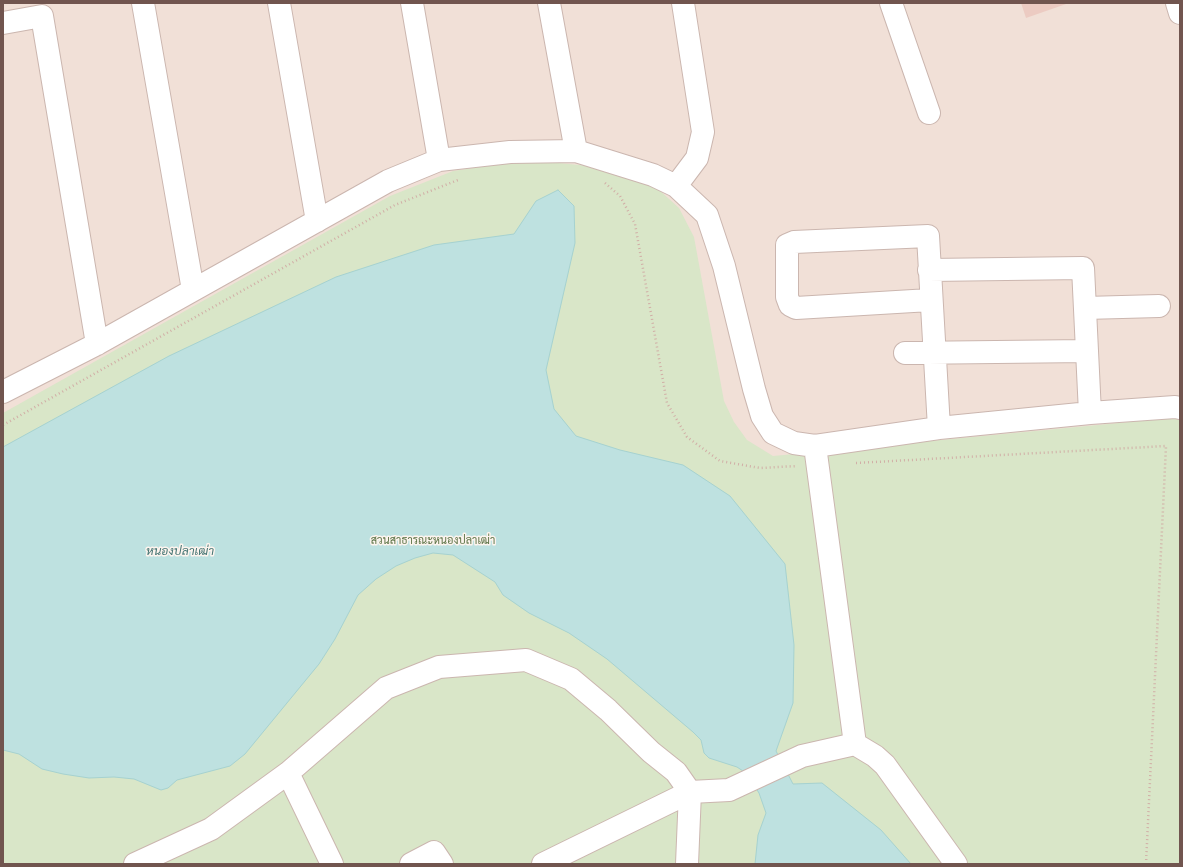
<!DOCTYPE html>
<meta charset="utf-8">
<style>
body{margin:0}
#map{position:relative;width:1183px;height:867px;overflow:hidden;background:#faefe8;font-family:"Noto Sans",sans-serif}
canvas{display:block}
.frame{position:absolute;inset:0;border:4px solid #71554f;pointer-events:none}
</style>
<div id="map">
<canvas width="1183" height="867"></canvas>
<div class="frame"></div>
</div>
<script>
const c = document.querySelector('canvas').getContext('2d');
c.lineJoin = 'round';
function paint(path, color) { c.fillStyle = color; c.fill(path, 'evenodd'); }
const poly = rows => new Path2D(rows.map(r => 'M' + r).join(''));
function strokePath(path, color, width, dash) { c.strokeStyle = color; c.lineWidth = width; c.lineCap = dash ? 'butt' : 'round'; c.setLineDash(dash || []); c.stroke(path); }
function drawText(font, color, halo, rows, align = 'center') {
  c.font = font + ' "Noto Sans",Sarabun,sans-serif'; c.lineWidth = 3; c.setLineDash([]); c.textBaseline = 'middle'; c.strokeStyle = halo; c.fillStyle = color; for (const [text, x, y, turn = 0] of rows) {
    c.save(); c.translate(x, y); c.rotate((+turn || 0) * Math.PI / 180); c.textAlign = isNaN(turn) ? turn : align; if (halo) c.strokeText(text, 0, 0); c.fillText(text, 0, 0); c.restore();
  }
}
paint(poly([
 [3,3,1180,3,1180,864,3,864]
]), '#f1e0d7');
paint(poly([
 [528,160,600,167,658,189,679,208,694,237,724,401,734,422,747,440,773,456,1171,418,1180,420,1180,864,3,864,3,413,390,196,453,171]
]), '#d9e6c8');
const water = poly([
 [558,190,574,206,575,243,546,370,554,409,576,436,620,450,683,465,730,496,785,564,794,645,793,703,776,751,793,784,822,783,881,830,911,864,755,864,758,835,766,813,759,793,746,773,737,767,709,758,704,753,701,740,693,732,607,659,569,633,529,613,503,595,495,582,453,555,433,553,415,558,396,566,376,579,358,595,335,639,319,664,245,754,230,766,177,780,168,788,161,790,134,779,114,777,89,778,63,774,42,769,19,754,3,750,3,447,169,356,336,277,434,245,514,234,536,201,558,190]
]);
paint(water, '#bee1e0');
strokePath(water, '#a6d2d0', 1);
paint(poly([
 [1021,3,1069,3,1026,18]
]), '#eccbc2');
const minor = poly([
 [143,3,193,290],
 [279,3,317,221],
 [412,3,439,160],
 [549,3,576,151],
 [891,3,929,113],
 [1177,3,1180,13],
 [3,23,42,16,97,344],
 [676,186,697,158,703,132,683,3],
 [929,270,1083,268,1090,413],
 [930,300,796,308,790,305,787,297,787,245,794,242,928,236,939,428],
 [1085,308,1159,306],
 [905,353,1087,351],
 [3,392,97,344,388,181,439,160,510,152,576,151,653,175,676,186,707,215,724,266,754,389,762,416,773,433,794,443,815,446,939,428,1090,413,1175,407,1180,408],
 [815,446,855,744],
 [288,773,332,864],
 [135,864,211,829,288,773,386,688,439,667,526,660,571,679,608,710,651,752,676,772,690,792,543,864],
 [411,864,434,852,442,864],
 [687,864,690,792,729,790,802,756,855,744,875,756,885,765,956,864]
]);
strokePath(minor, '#cbb6af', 24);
strokePath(poly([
 [605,183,620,196,635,224,667,403,687,437,720,461,760,468,797,466],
 [3,425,395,205,458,180],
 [856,463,1166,446,1146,864]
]), '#d1aea6', 2.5, [1, 3]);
strokePath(minor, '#fff', 22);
drawText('11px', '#5e7548', '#fdf4ee', [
 ["สวนสาธารณะหนองปลาเฒ่า",433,541]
]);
drawText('italic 12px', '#447473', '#fdf4ee', [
 ["หนองปลาเฒ่า",180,552]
]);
</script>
